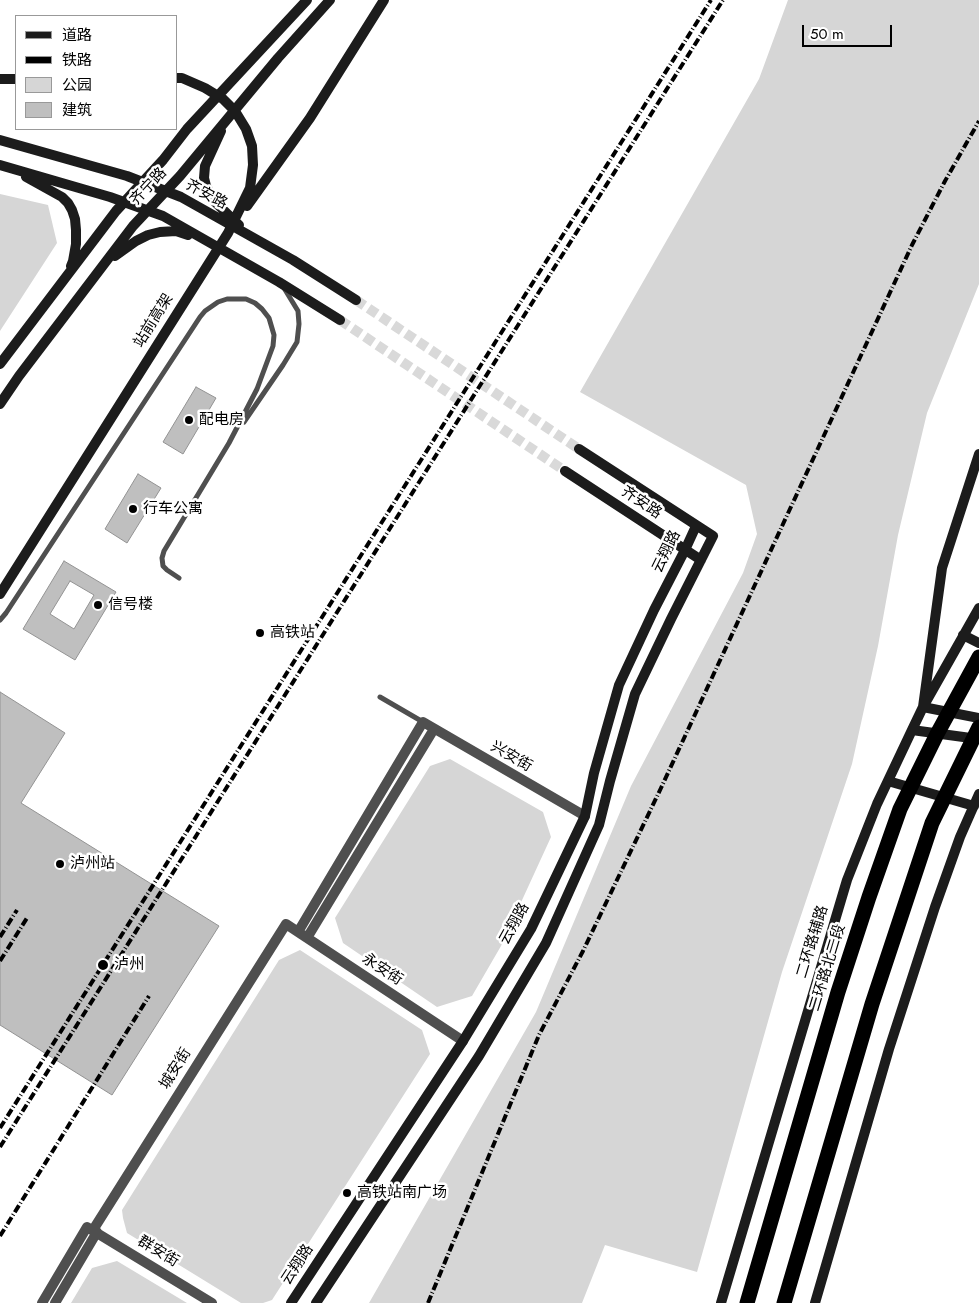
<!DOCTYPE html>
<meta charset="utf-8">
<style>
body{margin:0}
#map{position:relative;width:979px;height:1303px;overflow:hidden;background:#fff;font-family:Jost,"Noto Sans SC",sans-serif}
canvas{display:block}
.legend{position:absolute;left:15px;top:15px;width:162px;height:115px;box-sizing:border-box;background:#fff;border:1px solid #999;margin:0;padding:6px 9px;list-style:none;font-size:15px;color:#000}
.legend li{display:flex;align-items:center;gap:10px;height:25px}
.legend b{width:25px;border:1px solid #999}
.scale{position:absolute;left:802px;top:25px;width:90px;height:22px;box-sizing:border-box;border:2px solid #000;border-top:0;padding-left:6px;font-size:15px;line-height:18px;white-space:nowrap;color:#000;-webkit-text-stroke:4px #fff;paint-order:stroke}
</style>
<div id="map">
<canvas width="979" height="1303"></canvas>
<ul class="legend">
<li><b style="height:6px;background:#1c1c1c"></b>道路</li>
<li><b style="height:6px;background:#000"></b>铁路</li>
<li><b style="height:14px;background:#d6d6d6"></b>公园</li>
<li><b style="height:14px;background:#bfbfbf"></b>建筑</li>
</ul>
<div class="scale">50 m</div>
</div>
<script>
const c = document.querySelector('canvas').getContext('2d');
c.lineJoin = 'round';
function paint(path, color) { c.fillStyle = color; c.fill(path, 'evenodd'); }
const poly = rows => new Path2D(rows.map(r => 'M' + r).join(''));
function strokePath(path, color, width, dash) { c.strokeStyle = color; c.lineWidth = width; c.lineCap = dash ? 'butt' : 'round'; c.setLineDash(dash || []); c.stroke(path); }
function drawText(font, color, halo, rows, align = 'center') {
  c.font = font + ' Jost,"Noto Sans SC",sans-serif'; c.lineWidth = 5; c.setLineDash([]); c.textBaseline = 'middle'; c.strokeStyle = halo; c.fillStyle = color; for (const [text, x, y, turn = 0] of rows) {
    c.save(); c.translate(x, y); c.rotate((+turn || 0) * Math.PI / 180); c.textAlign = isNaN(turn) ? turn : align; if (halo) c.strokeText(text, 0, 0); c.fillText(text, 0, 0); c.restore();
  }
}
paint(poly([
 [788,0,979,0,979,284,927,413,898,535,878,646,852,764,782,972,697,1272,605,1245,582,1303,369,1303,536,1012,631,786,743,573,757,534,746,485,580,392,759,79],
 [0,194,48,205,57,243,0,331],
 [450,759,543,812,551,837,501,946,472,996,437,1007,343,943,335,918,430,766],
 [300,950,422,1030,430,1054,272,1300,263,1303,241,1303,127,1233,123,1218,122,1210,279,960],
 [117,1261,187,1303,71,1303,92,1268]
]), '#d6d6d6');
const building = poly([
 [196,387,216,398,183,454,163,442,196,387],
 [138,474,161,488,127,543,105,529,138,474],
 [64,561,116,592,75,660,23,629,64,561],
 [70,581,94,595,74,629,50,614,70,581],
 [0,692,65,733,21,803,219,926,112,1095,0,1025,0,692]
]);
paint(building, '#bfbfbf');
strokePath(building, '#939393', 1);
strokePath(poly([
 [356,300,579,449],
 [340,320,565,471]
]), '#d9d9d9', 10, [10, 5]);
strokePath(poly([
 [244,422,283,365,297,342,299,324,298,311,284,288],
 [0,620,6,613,200,317,205,311,218,302,227,299,246,299,255,303,262,309,269,318,274,335,273,346,257,389,229,443,164,551,162,558,163,566,167,570,179,578],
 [380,697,423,722]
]), '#4f4f4f', 5);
strokePath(poly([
 [298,932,423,722,585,816],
 [307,938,434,729],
 [93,1230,286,924,463,1041],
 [42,1303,87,1227,212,1303],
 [55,1303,97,1232]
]), '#4f4f4f', 10);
strokePath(poly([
 [0,79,16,79],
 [221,131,205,166,204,178,206,186,215,202,239,225],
 [0,140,127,176,181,197,293,260,356,300],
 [0,165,110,197,163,216,279,282,340,320],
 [26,177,62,197,68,203,72,210,75,219,76,230,76,244,73,261,71,266],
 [247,206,310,118,384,0],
 [115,256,136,241,148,235,160,232,176,231,188,235],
 [0,364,116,211,163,160,187,129,307,0],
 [0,404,19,376,133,226,180,176,278,58,330,0],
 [979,454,942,568,923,707,979,718],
 [565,471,701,560],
 [0,594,228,233,250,188,253,165,252,146,246,129,235,111,223,99,205,88,182,78,176,78],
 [963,635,979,643],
 [912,730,978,739],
 [888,781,974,806],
 [291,1303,463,1041,531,929,585,816,594,773,619,685,654,610,685,550,696,526],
 [316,1303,479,1056,546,943,599,825,610,781,635,694,671,619,713,536,579,449],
 [721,1303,847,880,877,804,912,730,923,707,979,608],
 [815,1303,889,1049,935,907,960,837,979,794]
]), '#1c1c1c', 10);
strokePath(poly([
 [747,1303,838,992,869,897,900,809,937,734,979,657],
 [784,1303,872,1004,932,823,979,727]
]), '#000', 15);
strokePath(poly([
 [0,937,17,910],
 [0,961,27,918],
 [0,1128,711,0],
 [0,1147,723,0],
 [0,1236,149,996],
 [428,1303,539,1035,583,951,661,788,912,245,945,181,979,121]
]), '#000', 4, [8, 2.5, 1, 2.5]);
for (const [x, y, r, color] of [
 [189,420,5,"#000"],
 [133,509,5,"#000"],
 [98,605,5,"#000"],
 [260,633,5,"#000"],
 [60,864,5,"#000"],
 [103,965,6,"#000"],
 [347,1193,5,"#000"]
]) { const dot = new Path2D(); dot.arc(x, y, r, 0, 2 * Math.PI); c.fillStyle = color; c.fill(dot); strokePath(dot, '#fff', 2); }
drawText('15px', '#000', '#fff', [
 ["齐宁路",149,187,-47],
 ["齐安路",206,195,28],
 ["站前高架",154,321,-58],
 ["齐安路",641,503,34],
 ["云翔路",667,552,-64],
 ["兴安街",511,757,30],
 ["云翔路",515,924,-61],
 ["二环路辅路",813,942,-73],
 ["二环路北二段",828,968,-73],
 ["永安街",382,970,33],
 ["城安街",176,1069,-58],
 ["群安街",158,1252,31],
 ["云翔路",298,1265,-57]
]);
drawText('15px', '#000', '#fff', [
 ["配电房",199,420],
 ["行车公寓",143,509],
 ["信号楼",108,605],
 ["高铁站",270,633],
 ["泸州站",70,864],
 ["泸州",114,965],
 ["高铁站南广场",357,1193]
], 'left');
</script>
